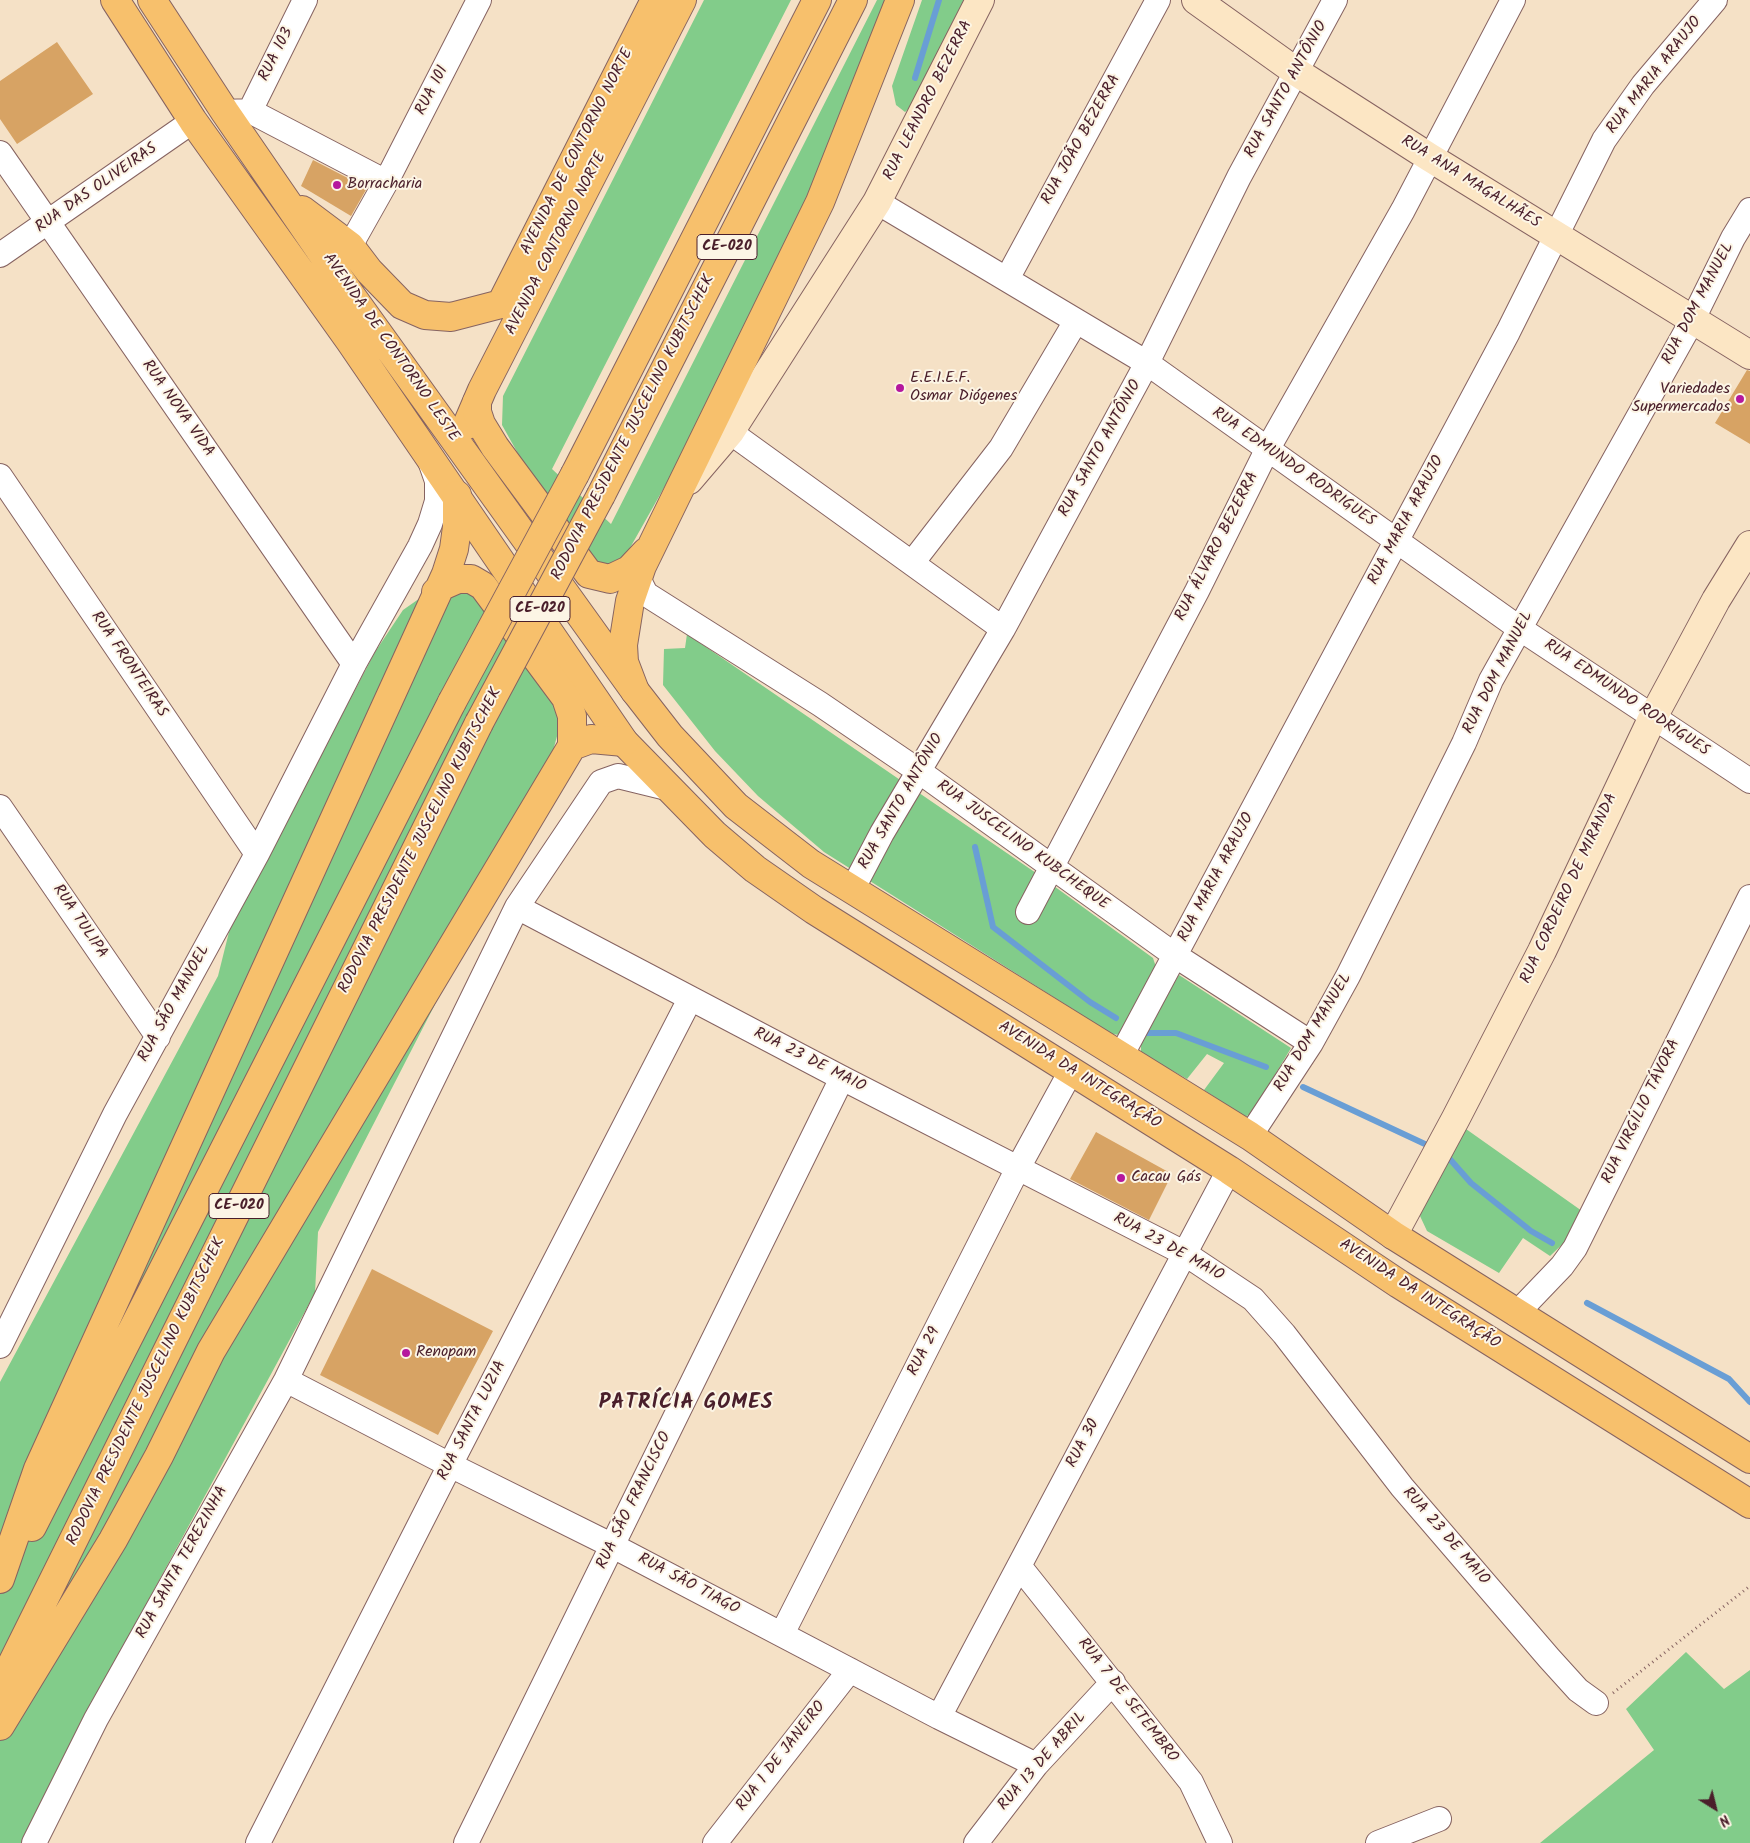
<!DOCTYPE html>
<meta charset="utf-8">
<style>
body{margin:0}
#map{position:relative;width:1750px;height:1843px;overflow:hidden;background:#f5e1c6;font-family:Kalam,sans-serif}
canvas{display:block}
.north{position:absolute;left:1690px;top:1783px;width:50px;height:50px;-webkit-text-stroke:4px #fcf5e5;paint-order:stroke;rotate:144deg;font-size:14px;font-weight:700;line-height:20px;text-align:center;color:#4a1f2b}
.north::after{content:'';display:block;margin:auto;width:18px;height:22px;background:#4a1f2b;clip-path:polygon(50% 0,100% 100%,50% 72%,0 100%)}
</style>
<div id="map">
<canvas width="1750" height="1843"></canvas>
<div class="north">N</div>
</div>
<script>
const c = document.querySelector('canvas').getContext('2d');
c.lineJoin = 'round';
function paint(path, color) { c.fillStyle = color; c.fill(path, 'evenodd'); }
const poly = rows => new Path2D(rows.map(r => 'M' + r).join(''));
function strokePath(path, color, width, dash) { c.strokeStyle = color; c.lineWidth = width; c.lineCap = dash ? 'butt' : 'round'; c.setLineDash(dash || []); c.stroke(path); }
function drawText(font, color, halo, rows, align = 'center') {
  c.font = font + ' Kalam,sans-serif'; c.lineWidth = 4; c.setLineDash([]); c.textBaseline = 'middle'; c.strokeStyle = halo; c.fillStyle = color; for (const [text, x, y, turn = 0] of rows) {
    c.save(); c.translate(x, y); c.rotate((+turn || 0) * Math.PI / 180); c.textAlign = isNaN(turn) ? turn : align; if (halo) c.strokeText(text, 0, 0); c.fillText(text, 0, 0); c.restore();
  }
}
paint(poly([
 [704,0,791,0,552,469,611,524,877,0,891,0,808,201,751,319,703,411,679,461,626,555,620,563,607,566,595,564,530,475,502,425,503,396],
 [922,0,967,0,912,106,905,112,896,105,892,86],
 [481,589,562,718,539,802,318,1232,315,1293,86,1715,21,1843,0,1843,0,1382,218,976,230,928,375,652,403,610,423,596],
 [687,634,1036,873,1153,958,1156,967,1120,1035,1112,1034,824,852,758,796,715,751,663,685,664,649,685,648],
 [1179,975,1291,1048,1260,1100,1250,1114,1245,1117,1204,1090,1224,1063,1207,1054,1187,1079,1141,1053,1141,1043,1147,1029],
 [1466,1129,1582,1211,1570,1237,1550,1256,1523,1238,1499,1273,1427,1231,1420,1216,1424,1202],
 [1686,1652,1724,1689,1750,1670,1750,1843,1540,1843,1654,1750,1626,1709]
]), '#82cc8a');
strokePath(poly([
 [915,78,939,0],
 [975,847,993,927,1090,1002,1116,1018],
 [1146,1033,1176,1033,1266,1067],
 [1303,1087,1427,1145],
 [1448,1157,1471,1183,1531,1231,1552,1243],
 [1587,1303,1729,1379,1750,1402]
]), '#699ed5', 6);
paint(poly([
 [57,42,93,94,17,144,0,119,0,81],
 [313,160,367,188,351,216,301,186],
 [1747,370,1750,371,1750,444,1715,423],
 [1096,1132,1172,1174,1149,1220,1070,1179],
 [372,1269,493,1331,438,1435,320,1375]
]), '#d7a364');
const street = poly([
 [250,111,305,0],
 [225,112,250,111,386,182],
 [0,153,354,664],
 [877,202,1147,363,1519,628,1750,781],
 [350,246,386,182,479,0],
 [0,255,193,121],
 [1007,279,1158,0],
 [730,432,1003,629],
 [0,476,257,854],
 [912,563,1001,448,1076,321],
 [638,578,646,594,820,704,920,772,1176,956,1311,1043],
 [0,807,158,1037],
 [852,890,882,833,1003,629,1147,363,1239,177,1335,0],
 [517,907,842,1078,1184,1253,1253,1299,1284,1334,1402,1487,1549,1658,1578,1690,1596,1703],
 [1028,912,1197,591,1267,450,1403,210,1513,0],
 [1121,1056,1508,332,1604,140,1643,85,1715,0],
 [1250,1136,1311,1043,1348,976,1464,743,1491,680,1692,321,1733,238,1750,210],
 [1516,1314,1562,1266,1575,1248,1750,897],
 [0,1346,115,1114,257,854,354,664,420,546,430,524,437,501,437,481,430,461],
 [286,1380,450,1465,613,1546,939,1717,1036,1765],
 [1020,1567,1191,1782,1220,1843],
 [782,1634,1018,1168,1071,1071],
 [939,1717,1229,1170],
 [34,1843,96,1719,286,1380,517,907,601,782,618,776,667,788],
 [258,1843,450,1465,690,999],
 [466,1843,842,1078],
 [715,1843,850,1670],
 [976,1843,1036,1765,1113,1682],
 [1378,1843,1439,1819]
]);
const secondary = poly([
 [1196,0,1298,73,1429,157,1750,355],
 [689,480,730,432,877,202,980,0],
 [1393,1235,1456,1118,1542,951,1652,719,1716,600,1750,545]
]);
const primary = poly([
 [115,0,193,121,350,341,624,742,715,835,755,869,814,910,1229,1170,1399,1284,1750,1504],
 [152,0,225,112,350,294,635,691,670,736,736,806,811,864,1250,1136,1393,1235,1750,1459],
 [302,210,350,246,369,271,402,305,425,315,451,317,501,304],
 [501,304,655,0],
 [467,425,482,390,682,0]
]);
const highway = poly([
 [477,402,477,412,481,424,495,447,589,574,610,579,629,570,646,552],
 [575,474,817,0],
 [601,495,853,0],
 [635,691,624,662,623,645,630,601,642,566,820,202,900,0],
 [572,746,591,739,624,742],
 [32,1527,452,702],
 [0,1579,38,1469,446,574,454,549,457,527,457,495],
 [0,1688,479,723],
 [0,1726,113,1540,159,1456,211,1351,572,746,572,716,566,698,483,586,471,579,458,579,442,586,436,592]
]);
strokePath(street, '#866361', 26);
strokePath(secondary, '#866361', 30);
strokePath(primary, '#866361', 30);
strokePath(highway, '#866361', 30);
strokePath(poly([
 [1613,1693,1750,1586]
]), '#866361', 3, [1, 4]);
strokePath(street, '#fff', 24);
strokePath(secondary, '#fce6c4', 28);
strokePath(primary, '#f7c06c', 28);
strokePath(highway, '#f7c06c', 28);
const highwayBridge = poly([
 [452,702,575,474],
 [479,723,601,495]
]);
strokePath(highwayBridge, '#866361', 30, []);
strokePath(highwayBridge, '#f7c06c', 28);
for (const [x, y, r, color] of [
 [337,185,5,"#b5179e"],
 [900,388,5,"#b5179e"],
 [1740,399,5,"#b5179e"],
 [1121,1178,5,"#b5179e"],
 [406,1353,5,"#b5179e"]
]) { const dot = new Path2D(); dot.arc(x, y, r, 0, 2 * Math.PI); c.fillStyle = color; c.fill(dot); strokePath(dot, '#fcf5e5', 2); }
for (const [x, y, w] of [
 [727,247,60],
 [540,609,60],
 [239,1206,60]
]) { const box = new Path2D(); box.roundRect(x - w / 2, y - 12.5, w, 25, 4); c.fillStyle = '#fcf5e5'; c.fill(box); strokePath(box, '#4a1f2b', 1); }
drawText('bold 15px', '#4a1f2b', null, [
 ["CE-020",727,247],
 ["CE-020",540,609],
 ["CE-020",239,1206]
]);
drawText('16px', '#4a1f2b', '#fcf5e5', [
 ["RUA 103",277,55,-63],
 ["RUA MARIA ARAUJO",1655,76,-52],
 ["RUA SANTO ANTÔNIO",1287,90,-61],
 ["RUA 101",433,91,-63],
 ["RUA LEANDRO BEZERRA",929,101,-63],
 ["RUA JOÃO BEZERRA",1082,140,-61],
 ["AVENIDA DE CONTORNO NORTE",578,152,-63],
 ["RUA ANA MAGALHÃES",1470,183,32],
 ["RUA DAS OLIVEIRAS",97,189,-35],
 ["AVENIDA CONTORNO NORTE",557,244,-63],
 ["RUA DOM MANUEL",1699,304,-62],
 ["AVENIDA DE CONTORNO LESTE",390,348,55],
 ["RUA NOVA VIDA",177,409,55],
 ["RODOVIA PRESIDENTE JUSCELINO KUBITSCHEK",634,428,-63],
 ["RUA SANTO ANTÔNIO",1101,449,-61],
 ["RUA EDMUNDO RODRIGUES",1293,468,35],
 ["RUA MARIA ARAUJO",1407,521,-62],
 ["RUA ÁLVARO BEZERRA",1218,547,-63],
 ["RUA FRONTEIRAS",128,665,56],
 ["RUA DOM MANUEL",1499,673,-63],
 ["RUA EDMUNDO RODRIGUES",1626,699,34],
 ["RUA SANTO ANTÔNIO",902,802,-60],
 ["RODOVIA PRESIDENTE JUSCELINO KUBITSCHEK",421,841,-63],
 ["RUA JUSCELINO KUBCHEQUE",1022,846,36],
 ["RUA MARIA ARAUJO",1217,878,-62],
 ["RUA CORDEIRO DE MIRANDA",1570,889,-65],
 ["RUA TULIPA",79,922,56],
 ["RUA SÃO MANOEL",175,1004,-61],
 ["RUA DOM MANUEL",1314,1033,-59],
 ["RUA 23 DE MAIO",809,1061,27],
 ["AVENIDA DA INTEGRAÇÃO",1079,1076,32],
 ["RUA VIRGÍLIO TÁVORA",1642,1112,-64],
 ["RUA 23 DE MAIO",1168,1248,29],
 ["AVENIDA DA INTEGRAÇÃO",1419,1295,33],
 ["RUA 29",925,1352,-63],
 ["RODOVIA PRESIDENTE JUSCELINO KUBITSCHEK",147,1392,-64],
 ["RUA SANTA LUZIA",473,1421,-63],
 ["RUA 30",1084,1444,-62],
 ["RUA SÃO FRANCISCO",635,1501,-64],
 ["RUA 23 DE MAIO",1445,1537,49],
 ["RUA SANTA TEREZINHA",183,1563,-61],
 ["RUA SÃO TIAGO",688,1585,28],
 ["RUA 7 DE SETEMBRO",1127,1701,52],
 ["RUA 1 DE JANEIRO",782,1757,-52],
 ["RUA 13 DE ABRIL",1043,1762,-49]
]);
drawText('16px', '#4a1f2b', '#fcf5e5', [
 ["Borracharia",347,185],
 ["E.E.I.E.F.",910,379],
 ["Osmar Diógenes",910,397],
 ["Variedades",1730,390,"right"],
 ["Supermercados",1730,408,"right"],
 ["Cacau Gás",1131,1178],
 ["Renopam",416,1353]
], 'left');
c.letterSpacing = '1px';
drawText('bold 21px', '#4a1f2b', '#fcf5e5', [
 ["PATRÍCIA GOMES",686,1404]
]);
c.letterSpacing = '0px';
</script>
